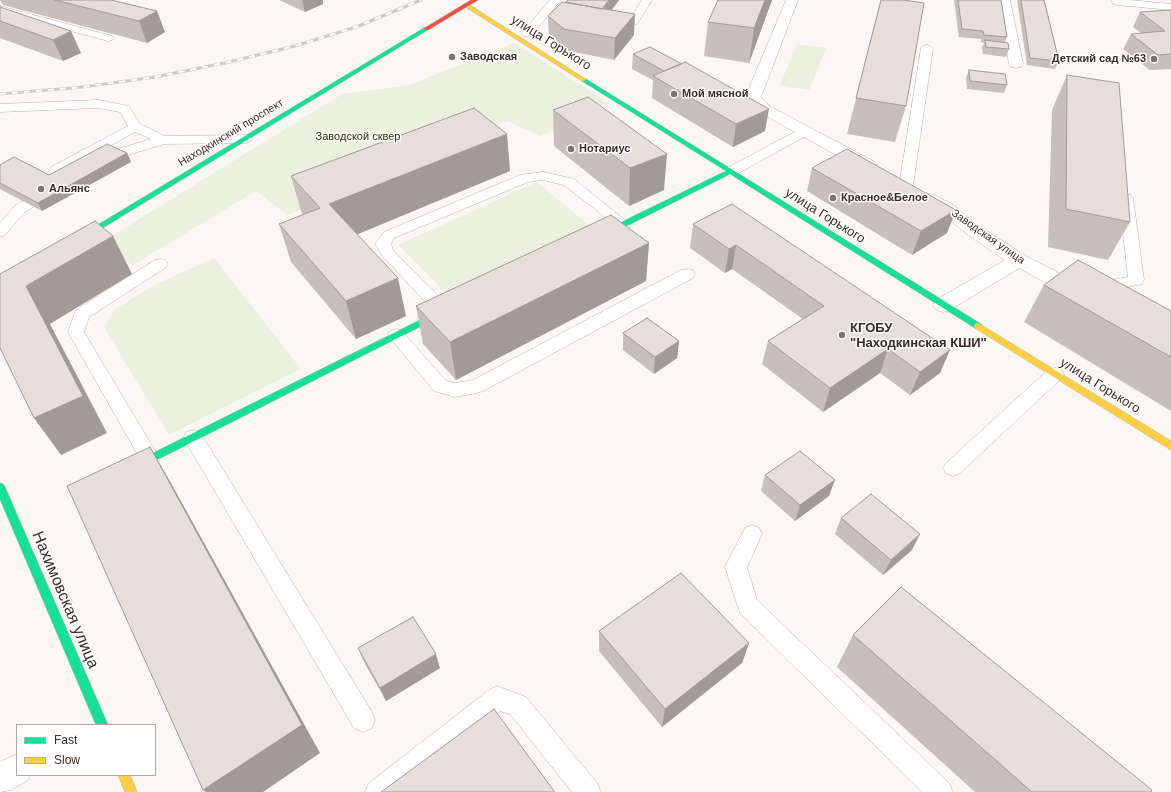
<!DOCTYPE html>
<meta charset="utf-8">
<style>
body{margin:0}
#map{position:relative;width:1171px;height:792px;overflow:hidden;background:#faf7f5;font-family:Arial,sans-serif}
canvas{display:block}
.legend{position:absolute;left:16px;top:724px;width:140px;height:52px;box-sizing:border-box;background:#fff;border:1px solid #b0aba8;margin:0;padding:5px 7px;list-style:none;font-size:12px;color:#3a2d25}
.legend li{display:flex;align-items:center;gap:8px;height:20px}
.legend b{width:20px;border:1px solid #b0aba8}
</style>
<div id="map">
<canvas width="1171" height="792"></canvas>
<ul class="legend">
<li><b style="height:5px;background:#16e098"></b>Fast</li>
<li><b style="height:5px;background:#ffcf43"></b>Slow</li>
</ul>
</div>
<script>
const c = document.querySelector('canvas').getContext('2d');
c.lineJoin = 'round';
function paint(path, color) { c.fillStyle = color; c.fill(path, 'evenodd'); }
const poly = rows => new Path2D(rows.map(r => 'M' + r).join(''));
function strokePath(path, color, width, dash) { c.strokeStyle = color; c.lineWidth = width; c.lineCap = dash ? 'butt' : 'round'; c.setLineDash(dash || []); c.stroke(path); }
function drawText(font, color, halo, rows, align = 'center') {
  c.font = font + ' Arial,sans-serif'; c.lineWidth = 3; c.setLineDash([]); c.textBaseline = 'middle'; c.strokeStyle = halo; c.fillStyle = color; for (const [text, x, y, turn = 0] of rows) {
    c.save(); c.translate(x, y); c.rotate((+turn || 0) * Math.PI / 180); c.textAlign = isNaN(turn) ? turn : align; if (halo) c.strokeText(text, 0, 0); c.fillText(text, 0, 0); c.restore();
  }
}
paint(poly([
 [514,43,609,103,541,136,507,121,287,215,256,191,133,265,97,245,342,94,409,85],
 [797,44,826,48,809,90,780,85],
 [537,182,591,227,449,296,398,245],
 [214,258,301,369,169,435,104,327,115,309,156,284]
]), '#ecf0de');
const lane = poly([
 [550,0,561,0,531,36,523,36,521,34,523,32,550,0],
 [642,0,652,0,637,24,629,24,628,22,642,0],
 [1111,0,1130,0,1171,4,1171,10,1117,5,1113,4,1111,0],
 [0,6,112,36,114,38,112,40,108,41,0,12,0,6],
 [927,45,931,46,933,48,913,186,911,189,906,190,901,189,899,186,921,48,923,46,927,45],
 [98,100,129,106,140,124,165,136,245,135,250,136,252,139,250,142,245,143,164,144,128,155,107,166,97,166,95,163,97,160,118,149,151,139,135,132,61,173,56,174,51,173,49,170,51,167,128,126,120,112,98,108,0,112,0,104,98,100],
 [804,127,809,128,811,131,809,134,735,175,730,176,725,175,723,172,725,169,804,127],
 [543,172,574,179,631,225,629,228,624,230,619,228,564,185,543,180,528,182,394,238,391,244,393,250,449,307,451,311,449,315,443,317,437,315,382,255,375,244,384,232,520,175,543,172],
 [50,187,55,188,57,191,55,194,25,212,5,235,0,237,0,223,15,206,45,188,50,187],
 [1126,194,1131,195,1133,198,1144,280,1142,284,1112,290,1090,289,1088,285,1090,281,1112,280,1128,277,1119,198,1121,195,1126,194],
 [160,259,165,260,168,264,165,268,89,317,84,332,160,459,157,464,150,467,143,464,68,332,76,310,155,260,160,259],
 [687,269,693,270,695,274,693,278,483,391,477,393,455,397,434,391,388,335,390,331,396,329,402,331,446,381,455,383,473,380,681,270,687,269],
 [1055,368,1061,369,1064,374,1061,379,960,473,953,476,946,473,943,468,946,463,1049,369,1055,368],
 [193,430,200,432,372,712,375,720,372,728,363,732,354,728,186,442,184,437,186,432,193,430],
 [752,525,759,528,762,534,747,567,757,600,949,783,953,792,922,792,740,613,725,567,745,528,752,525],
 [497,686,526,697,597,783,601,792,572,792,510,714,500,711,398,792,365,792,369,783,489,690,497,686]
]);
const street = poly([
 [786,0,798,0,761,97,771,107,875,162,877,166,875,170,869,171,863,170,761,113,745,98,786,0],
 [998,0,1010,0,1023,64,1021,67,1016,68,1011,67,1009,64,998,0],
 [929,194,935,195,953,205,979,226,1026,256,1086,287,1089,292,1086,297,1079,299,1072,297,1019,268,950,310,943,312,936,310,933,305,936,300,1005,260,967,234,941,213,923,203,920,199,923,195,929,194],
 [17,754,17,775,30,775,28,780,11,790,0,792,0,762,17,754]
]);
const fast = poly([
 [424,28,429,29,78,243,75,243,71,241,424,28],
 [582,79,586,79,981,324,982,326,981,328,975,328,730,174,601,239,595,239,595,235,726,171,582,81,582,79],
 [446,307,449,308,450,310,449,312,131,473,128,474,125,473,123,470,125,467,446,307],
 [0,483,3,484,5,487,108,725,96,725,0,499,0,483]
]);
const slow = poly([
 [464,4,468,4,587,80,582,81,464,6,464,4],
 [978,323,1171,441,1171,450,975,328,974,326,975,324,978,323],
 [118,775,130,775,137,792,125,792,118,775]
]);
const jam = poly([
 [471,0,478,0,428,30,423,29,471,0]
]);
strokePath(lane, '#bbb3af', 1);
strokePath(street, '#bbb3af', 1);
strokePath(fast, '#bbb3af', 1);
strokePath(slow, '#bbb3af', 1);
strokePath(jam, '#bbb3af', 1);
paint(lane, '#fefefe');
paint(street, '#fefefe');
paint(fast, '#16e098');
paint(slow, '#ffcf43');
paint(jam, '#f24e42');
const rail = poly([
 [0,94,83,87,155,77,225,63,295,46,356,27,421,0]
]);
strokePath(rail, '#ceccca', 3);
strokePath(rail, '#fff', 2, [6]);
paint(poly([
 [0,0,111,0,165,32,147,43,3,5],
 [279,0,323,0,323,4,305,12],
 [568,0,619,0,612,10,634,35,614,60,564,50,549,37,548,16,566,2],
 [718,0,772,0,749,63,704,56,708,22],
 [881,0,906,106,895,142,847,134],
 [954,0,1001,0,1007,37,1005,42,1009,49,1006,57,983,54,982,48,984,43,981,42,981,39,959,37],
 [1017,0,1044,0,1059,61,1055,69,1027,65],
 [0,7,81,53,63,61,0,38],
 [1171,10,1171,69,1150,70,1123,49,1131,34,1141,33,1133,27,1140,12],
 [650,47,765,131,733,147,652,98,653,80,632,69,633,54],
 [969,70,1007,85,1004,93,967,89,966,78],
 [1067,75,1130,222,1108,260,1048,247,1052,110],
 [553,110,664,190,629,206,554,146],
 [127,153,131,162,42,211,0,189,0,165,49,175],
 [812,168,956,210,947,233,912,255,807,191],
 [510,171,357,234,406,316,356,339,291,262,279,224,303,215,302,214,291,176],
 [732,204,940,373,910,395,880,373,823,412,762,364,768,341,803,319,732,269,725,273,690,248,693,224],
 [649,243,646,281,456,380,423,344,416,306],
 [1044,285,1171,311,1171,411,1024,322],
 [623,333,679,341,677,358,654,374,623,350],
 [765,475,829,496,795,521,761,491],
 [841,518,912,550,883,575,835,534],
 [599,631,749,643,742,663,662,727,599,651],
 [853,635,1151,792,975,792,837,667],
 [358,648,440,668,386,701,364,662]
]), '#c6bfbb');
paint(poly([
 [302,0,323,0,323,4,305,12],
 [609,0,619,0,598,28,599,14],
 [765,0,772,0,749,63,754,28],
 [157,11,165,32,147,43,139,21],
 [635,14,634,35,614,60,615,38],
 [71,31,81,53,63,61,53,40],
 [769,109,765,131,733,147,736,124],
 [507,134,510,171,339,242,329,204],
 [127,153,131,162,42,211,38,203],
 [667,154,664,190,629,206,630,168],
 [956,210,947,233,912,255,921,231],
 [113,236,132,274,50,324,107,433,61,455,34,418,26,286],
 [649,243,646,281,456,380,450,342],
 [736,245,732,269,725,273,729,249],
 [398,278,406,316,356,339,346,301],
 [679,341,677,358,654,374,655,357],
 [888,349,880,373,823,412,830,388],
 [950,350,940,373,910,395,920,372],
 [150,447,171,483,320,753,263,792,206,792,203,790],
 [835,480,829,496,795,521,800,505],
 [920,534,912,550,883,575,891,560],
 [749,643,742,663,662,727,665,709],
 [436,654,440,668,386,701,380,688]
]), '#a19b98');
const building = poly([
 [55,0,111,0,157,11,139,21,55,0],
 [568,0,609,0,602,9,566,2,568,0],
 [718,0,765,0,754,28,708,22,718,0],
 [881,0,903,0,924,3,906,106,856,98,881,0],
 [958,0,1001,0,1007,37,984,35,983,31,962,29,958,0],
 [1021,0,1044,0,1059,61,1030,58,1021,0],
 [562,2,635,14,615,38,564,29,548,16,562,2],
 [0,7,71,31,53,40,0,21,0,7],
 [1171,10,1171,54,1158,55,1131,34,1165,31,1140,12,1171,10],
 [985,40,1008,43,1009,49,986,47,985,40],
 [650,47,682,64,664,71,633,54,650,47],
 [685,62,769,109,736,124,653,76,685,62],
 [969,70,1005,74,1007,85,970,81,969,70],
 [1067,75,1119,83,1130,222,1066,209,1067,75],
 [588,97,667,154,630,168,553,110,588,97],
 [474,108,507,134,329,204,398,278,346,301,279,224,320,208,291,176,474,108],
 [107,144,127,153,38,203,0,183,0,165,14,157,49,175,107,144],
 [847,149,956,210,921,231,812,168,847,149],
 [732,204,950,350,920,372,888,349,830,388,768,341,824,306,736,245,729,249,693,224,732,204],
 [611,215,649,243,450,342,416,306,611,215],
 [95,221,113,236,26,286,83,396,34,418,0,348,0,274,95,221],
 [1078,260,1171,311,1171,357,1044,285,1078,260],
 [647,318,679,341,655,357,623,333,647,318],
 [150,447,302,725,203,790,67,486,150,447],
 [800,451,835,480,800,505,765,475,800,451],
 [871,494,920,534,891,560,841,518,871,494],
 [681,573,749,643,665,709,599,631,681,573],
 [901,587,1152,790,1151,792,1032,792,853,635,901,587],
 [413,617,436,654,380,688,358,648,413,617],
 [494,709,554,791,554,792,381,792,494,709]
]);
paint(building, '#e6ded9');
strokePath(building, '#a19b98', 1);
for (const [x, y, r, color] of [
 [452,57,4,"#7d746e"],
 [1154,59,4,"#7d746e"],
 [674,94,4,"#7d746e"],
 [571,149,4,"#7d746e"],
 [41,189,4,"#7d746e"],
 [833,198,4,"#7d746e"],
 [842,335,4,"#7d746e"]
]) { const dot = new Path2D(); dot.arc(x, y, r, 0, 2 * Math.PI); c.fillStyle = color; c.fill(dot); strokePath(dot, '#fff', 1.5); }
drawText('bold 11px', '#3a2d25', '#fff', [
 ["Заводская",460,57],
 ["Детский сад №63",1146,59,"right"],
 ["Мой мясной",682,94],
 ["Нотариус",579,149],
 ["Альянс",49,189],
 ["Красное&Белое",841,198]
], 'left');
drawText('11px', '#3a2d25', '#fff', [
 ["Находкинский проспект",231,133,-31],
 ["Заводская улица",988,237,35]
]);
drawText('11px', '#253102', '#fff', [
 ["Заводской сквер",358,137]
]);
drawText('13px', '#3a2d25', '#fff', [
 ["улица Горького",551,43,32],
 ["улица Горького",825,216,32],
 ["улица Горького",1100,386,32]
]);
drawText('bold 13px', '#3a2d25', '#fff', [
 ["КГОБУ",850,328],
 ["\"Находкинская КШИ\"",850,343]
], 'left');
drawText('16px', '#3a2d25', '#fff', [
 ["Нахимовская улица",65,600,67]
]);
</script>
